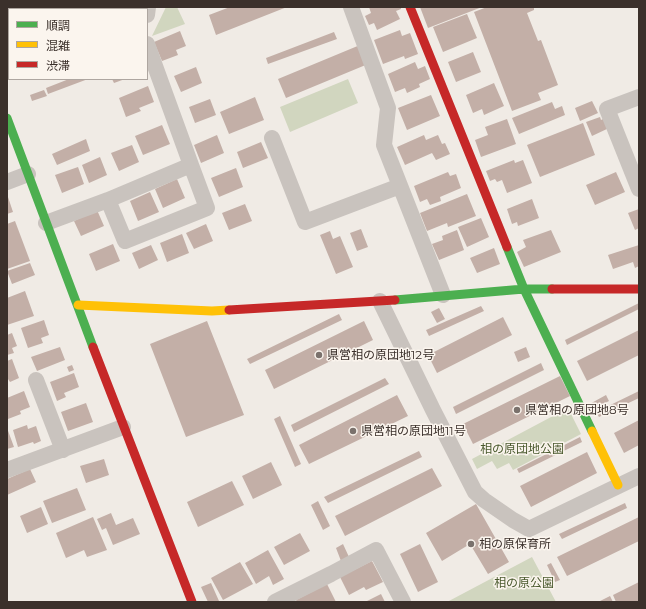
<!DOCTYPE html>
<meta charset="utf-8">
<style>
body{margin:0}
#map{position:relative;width:646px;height:609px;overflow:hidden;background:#f0ebe5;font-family:Montserrat,"Noto Sans JP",sans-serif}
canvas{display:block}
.frame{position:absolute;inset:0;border:8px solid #3b302b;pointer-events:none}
.legend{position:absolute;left:8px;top:8px;width:140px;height:72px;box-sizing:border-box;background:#fbf5ee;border:1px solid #aea6a0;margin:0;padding:5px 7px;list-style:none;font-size:12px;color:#3b302b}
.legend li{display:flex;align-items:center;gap:8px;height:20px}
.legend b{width:20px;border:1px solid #aea6a0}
</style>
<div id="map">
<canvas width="646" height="609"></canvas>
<div class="frame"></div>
<ul class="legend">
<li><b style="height:5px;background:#4caf50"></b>順調</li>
<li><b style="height:5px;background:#ffc107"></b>混雑</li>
<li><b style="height:5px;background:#c62828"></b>渋滞</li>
</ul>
</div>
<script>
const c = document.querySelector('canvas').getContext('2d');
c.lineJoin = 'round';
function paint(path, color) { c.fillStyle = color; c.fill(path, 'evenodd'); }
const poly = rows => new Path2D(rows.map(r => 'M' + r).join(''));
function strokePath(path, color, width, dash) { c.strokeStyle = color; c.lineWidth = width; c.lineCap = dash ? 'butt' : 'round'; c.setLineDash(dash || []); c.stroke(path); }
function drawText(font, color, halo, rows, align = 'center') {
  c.font = font + ' Montserrat,"Noto Sans JP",sans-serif'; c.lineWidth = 3; c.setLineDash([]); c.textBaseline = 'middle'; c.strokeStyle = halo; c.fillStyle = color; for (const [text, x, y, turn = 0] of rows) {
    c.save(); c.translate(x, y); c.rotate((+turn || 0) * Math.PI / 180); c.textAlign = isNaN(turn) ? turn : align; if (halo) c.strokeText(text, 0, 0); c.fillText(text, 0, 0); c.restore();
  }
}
paint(poly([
 [166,7,177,7,185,24,152,36],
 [348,79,358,103,290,132,280,107],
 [568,408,581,434,513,470,509,463,497,469,492,461,477,469,472,459],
 [532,557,556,602,447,602]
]), '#d1d6bf');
strokePath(poly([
 [86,9,92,7],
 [7,38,9,37]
]), '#a1c2c1', 5);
paint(poly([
 [230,7,287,7,216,35,209,15],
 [369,7,401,7,401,9,396,11,400,19,377,30,374,23,369,25,365,16,371,13],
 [420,7,482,7,428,28],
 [487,7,534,7,534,10,527,13,538,41,541,40,558,85,538,93,541,100,512,111,474,12],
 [467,14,477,38,443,52,433,27],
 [400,30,402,36,410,33,418,54,405,59,404,56,383,64,374,40],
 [180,31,186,46,176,50,178,55,162,61,154,42],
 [334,32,337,39,268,64,266,58],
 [360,45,368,64,286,98,278,79],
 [473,52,481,72,456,82,448,62],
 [415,62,418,69,425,66,430,79,419,84,420,87,407,93,405,88,395,92,388,74],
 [196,67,202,83,181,92,174,76],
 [69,79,88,79,48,94,46,88],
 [112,79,125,79,114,83],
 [494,83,504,106,484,115,482,109,473,113,466,95],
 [148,86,154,102,139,108,141,111,126,117,119,98],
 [44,90,47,96,32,101,30,95],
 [431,95,440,116,407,130,398,108],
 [255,97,264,120,229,134,220,112],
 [210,99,216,115,195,123,189,107],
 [592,101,598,113,580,121,575,108],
 [552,102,555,109,562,106,565,115,519,134,512,118],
 [600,117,601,120,605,118,609,128,592,136,586,122],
 [507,119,516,144,481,157,475,140,488,135,485,127],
 [583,123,595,155,540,177,527,145],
 [162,125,170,144,143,155,135,136],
 [217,135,224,153,201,163,194,145],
 [424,135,426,140,438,135,442,144,445,143,450,154,436,160,432,153,405,165,397,147],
 [86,139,90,151,57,165,52,154],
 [261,142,268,158,243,168,237,152],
 [132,145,139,162,119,171,111,153],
 [100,157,107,175,89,183,82,165],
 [514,160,515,163,523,160,532,183,507,193,502,180,497,182,495,179,490,181,486,171],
 [78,167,84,184,62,193,55,175],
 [236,168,243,187,219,197,211,178],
 [448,172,450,176,456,174,461,188,440,197,441,201,430,205,427,199,420,202,414,186],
 [616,172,625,192,595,205,586,185],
 [177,179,185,198,163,208,155,189],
 [150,192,159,212,138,221,130,201],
 [7,194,13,212,7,214],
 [467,194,476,216,448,227,447,223,427,231,420,213],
 [532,199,539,218,518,226,517,222,512,224,507,209],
 [245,204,252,221,229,230,222,213],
 [639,209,639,228,635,230,628,213],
 [97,210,104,226,81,236,74,221],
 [481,218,489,237,467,247,458,227],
 [15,221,30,261,7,269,7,224],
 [206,224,213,241,194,249,186,233],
 [361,229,368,247,357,251,350,233],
 [457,230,464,250,439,260,432,244,443,240,442,236],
 [551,230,561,252,524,267,517,252,526,247,523,240],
 [330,231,333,239,340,236,353,267,336,274,320,235],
 [182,234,189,253,167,262,160,243],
 [113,244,120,261,96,271,89,254],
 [151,245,158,260,139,269,132,253],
 [639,245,639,266,635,268,633,262,613,269,608,255],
 [494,248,500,264,477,273,470,258],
 [30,263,35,275,12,284,7,271],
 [25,291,34,316,7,325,7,298],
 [639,303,639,309,567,345,565,340],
 [481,306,484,311,429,336,426,330],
 [439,308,445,319,437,323,431,312],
 [339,314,342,320,250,364,247,359],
 [503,317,512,335,437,373,428,355],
 [44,320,49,335,41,338,43,343,28,348,21,328],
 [207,321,244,415,186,437,150,344],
 [364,321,373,340,274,389,265,370],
 [639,330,639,355,587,381,577,361],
 [12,333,17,346,12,348,14,353,7,355,7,335],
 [60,347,65,360,37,371,31,357],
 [526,347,530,357,518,362,514,352],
 [12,359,19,378,10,382,8,379,7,379,7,361],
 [541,363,544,370,456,414,453,407],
 [72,365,74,370,69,372,67,367],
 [74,373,79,387,64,393,66,397,57,401,50,382],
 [560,376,570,396,473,444,463,424],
 [385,378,389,384,294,432,291,425],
 [24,391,30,407,20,411,21,414,8,419,7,398],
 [639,391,639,398,599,417,596,412],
 [397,395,408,416,309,464,299,445],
 [606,395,609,401,589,411,586,406],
 [86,403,93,422,68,431,61,412],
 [280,416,301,464,295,467,274,419],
 [639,420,639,445,624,453,614,433],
 [27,425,28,429,36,426,41,441,34,444,33,442,18,447,13,430],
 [7,428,14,447,7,449],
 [580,437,582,442,519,473,517,469],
 [419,451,422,457,328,503,324,497],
 [587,452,597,473,531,507,520,486],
 [104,459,109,475,86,483,80,466],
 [271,462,282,485,253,499,242,476],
 [432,468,442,486,345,536,335,516],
 [30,469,36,482,7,495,7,479],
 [232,481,244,505,198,527,187,502],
 [77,488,86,510,52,523,43,501],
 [318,501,330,526,323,530,311,505],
 [625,503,627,508,562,539,559,534],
 [476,504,509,562,488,574,470,544,442,561,426,533],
 [41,507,48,524,27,533,20,516],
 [111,513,116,525,133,518,140,534,113,545,106,528,102,530,97,519],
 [93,517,107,550,87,557,84,550,66,558,56,533],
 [639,517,639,541,567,576,557,557],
 [300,533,310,551,284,565,274,547],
 [343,544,349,557,341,561,336,548],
 [420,544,438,582,418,592,400,554],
 [268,550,284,579,273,585,269,576,256,584,245,563],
 [372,561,383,582,366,590,364,587,349,595,340,577],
 [240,562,253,584,223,600,211,578],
 [551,563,560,580,555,582,547,565],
 [639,582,639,602,616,602,613,595],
 [211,583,219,601,216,602,208,602,201,587],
 [327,584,336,602,297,602,296,600],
 [381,594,385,602,365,602],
 [610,596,613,602,598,602]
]), '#c3afa7');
strokePath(poly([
 [351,7,388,108,384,145,443,295],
 [39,9,45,7],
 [147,15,148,7],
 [7,20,9,19],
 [639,97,607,109,639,189],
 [272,138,305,222,400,186],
 [7,182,28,174],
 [108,200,125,241,207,208,191,165],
 [46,223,108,200,191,165,147,44],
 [380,301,433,410,475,492,484,500,513,520,529,529,639,476],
 [36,380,63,450],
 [7,470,123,427],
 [275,602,331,574,376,550,403,602]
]), '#c9c3be', 16);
strokePath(poly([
 [7,118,93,347],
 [507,247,524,289,592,431],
 [395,300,524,289,552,289]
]), '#4caf50', 9);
strokePath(poly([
 [78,305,212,311,229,310],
 [592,431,618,485]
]), '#ffc107', 9);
strokePath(poly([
 [410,7,507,247],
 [552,289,639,289],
 [229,310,395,300],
 [93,347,192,602]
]), '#c62828', 9);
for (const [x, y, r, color] of [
 [319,355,4,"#7a716c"],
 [517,410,4,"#7a716c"],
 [353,431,4,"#7a716c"],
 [471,544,4,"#7a716c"]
]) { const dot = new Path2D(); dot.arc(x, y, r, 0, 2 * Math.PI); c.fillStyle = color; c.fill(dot); strokePath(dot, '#fbf5ee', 1.5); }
drawText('12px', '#3b302b', '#fbf5ee', [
 ["県営相の原団地12号",327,355],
 ["県営相の原団地8号",525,410],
 ["県営相の原団地11号",361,431],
 ["相の原保育所",479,544]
], 'left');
drawText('12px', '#4a5a2e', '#fbf5ee', [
 ["相の原団地公園",522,449],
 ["相の原公園",524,583]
]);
</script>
